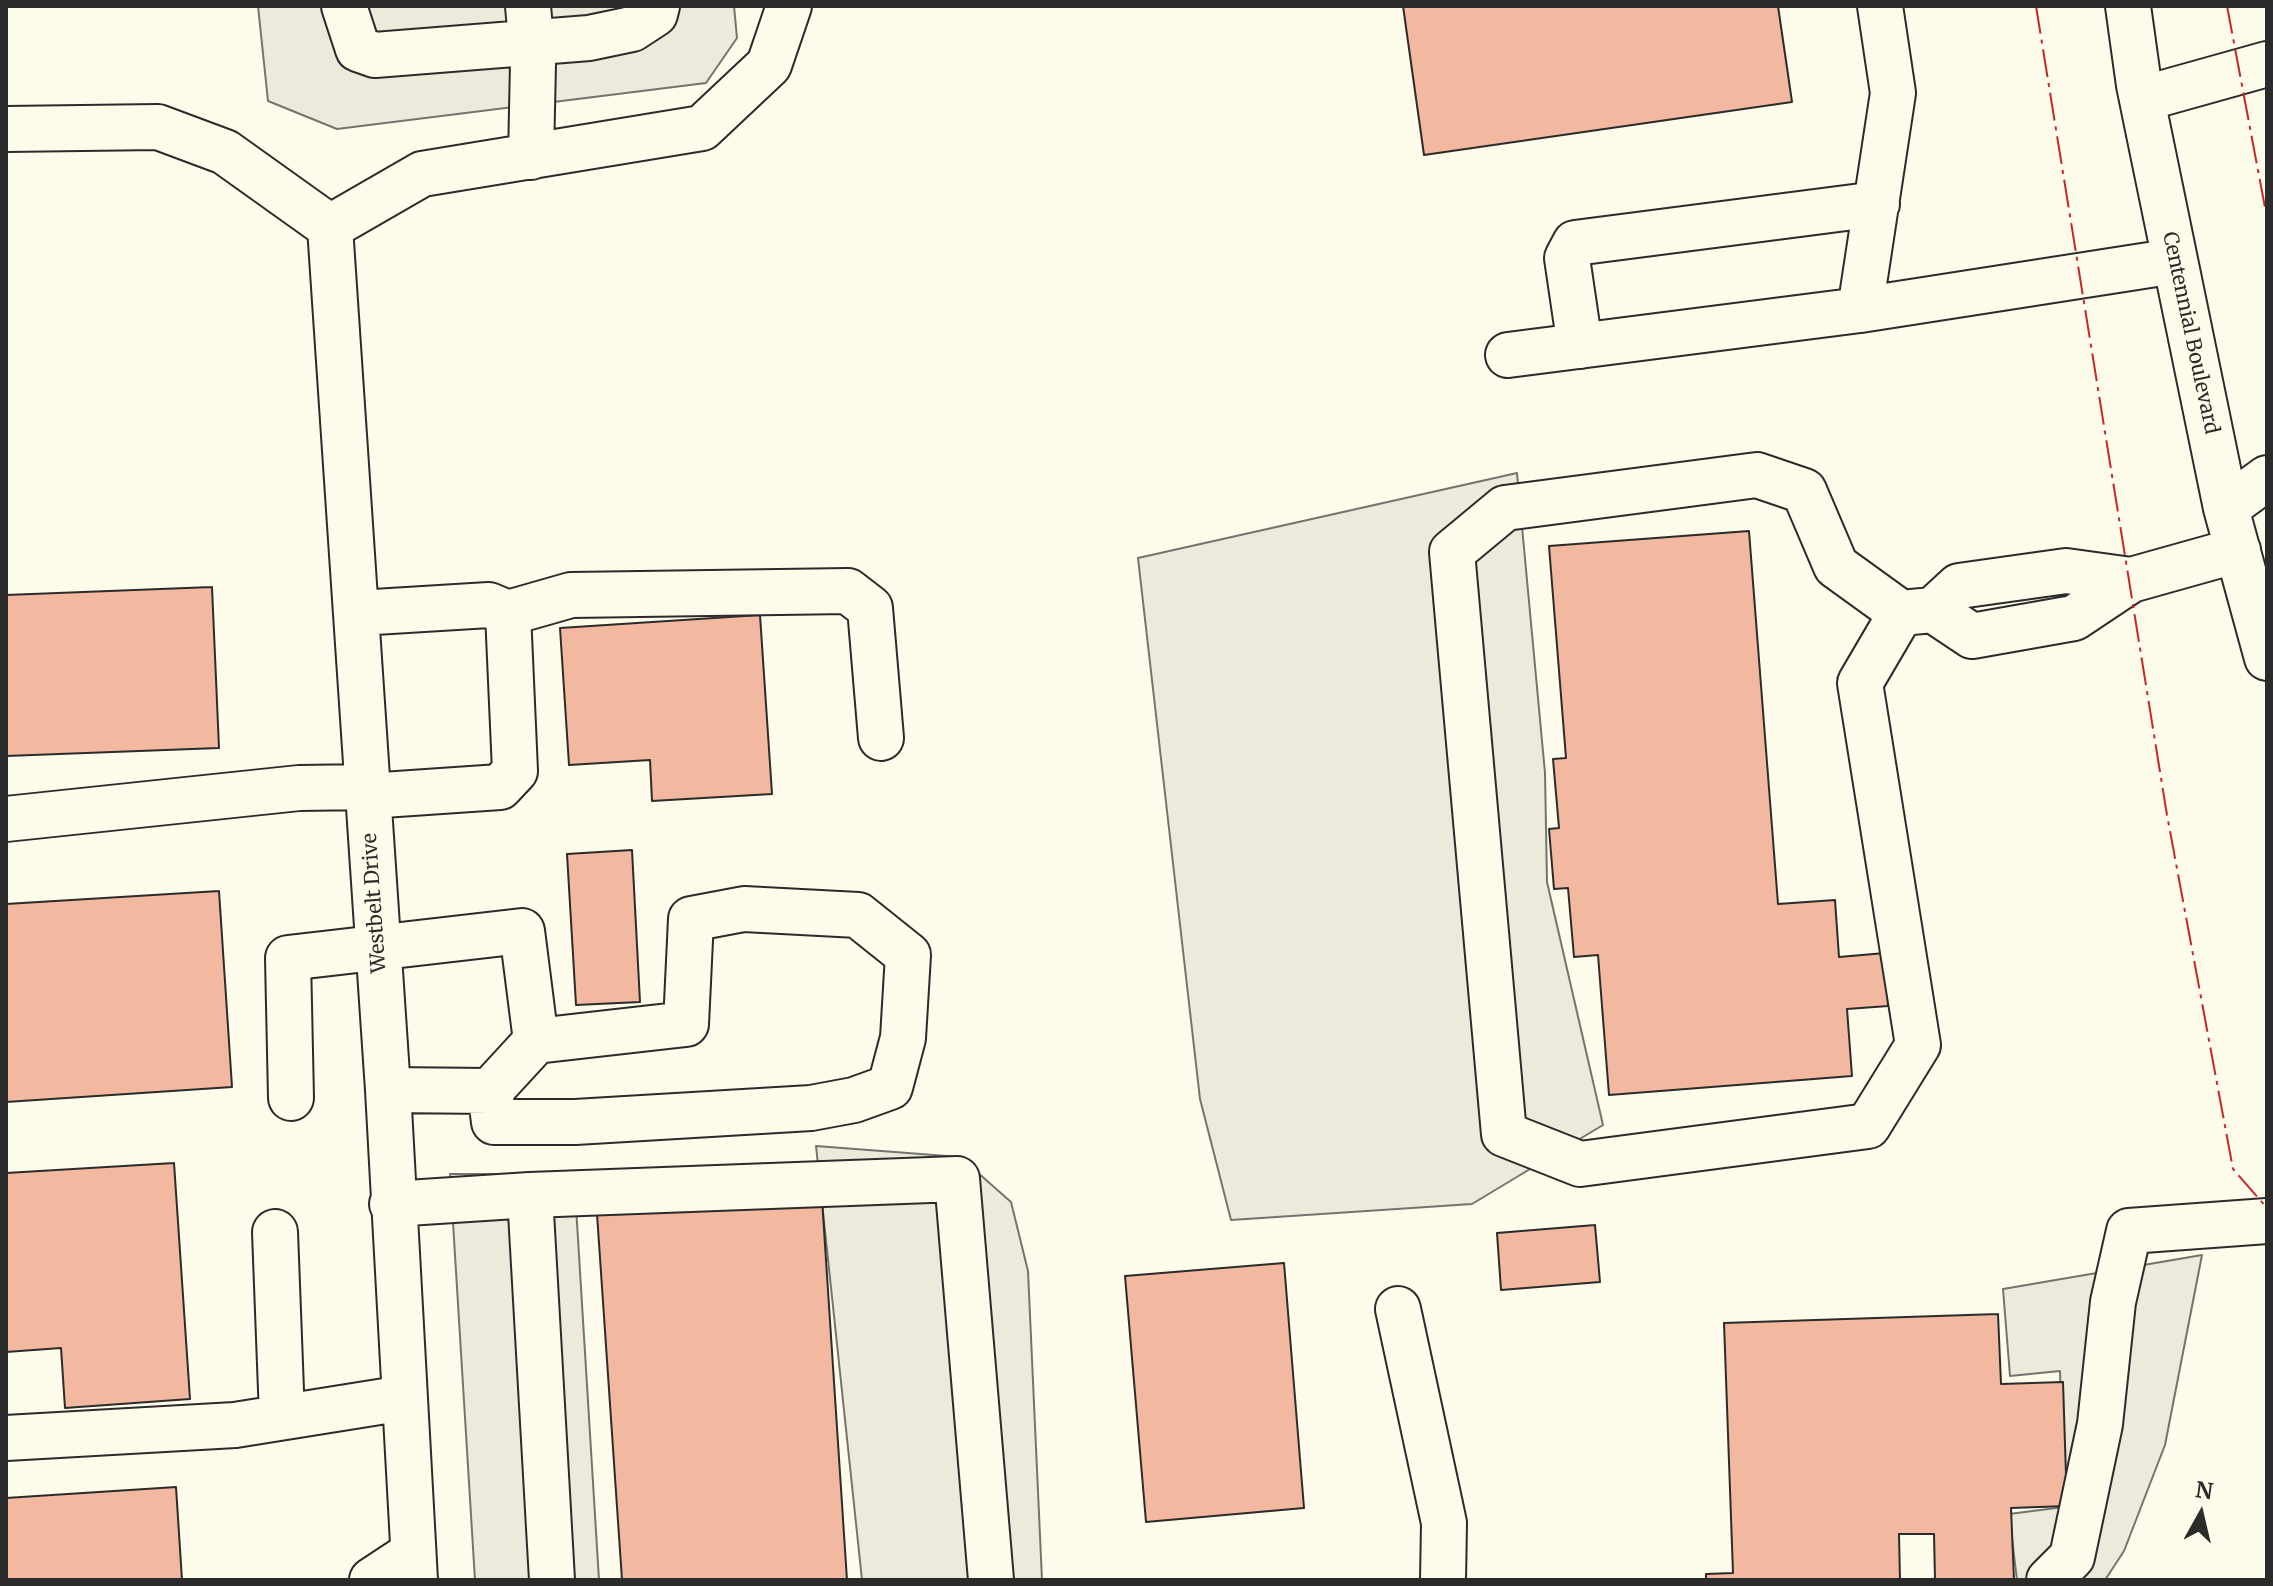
<!DOCTYPE html>
<style>
body{margin:0}
#map{position:relative;width:2273px;height:1586px;overflow:hidden;background:#fdfbea;font-family:Merriweather,serif}
canvas{display:block}
.frame{position:absolute;inset:0;border:8px solid #2b2b2b;pointer-events:none}
.north{position:absolute;left:2161px;top:1474px;width:80px;height:80px;-webkit-text-stroke:6px #fdfbea;paint-order:stroke;rotate:8deg;font-size:22px;font-weight:700;line-height:32px;text-align:center;color:#2b2b2b}
.north::after{content:'';display:block;margin:auto;width:28px;height:36px;background:#2b2b2b;clip-path:polygon(50% 0,100% 100%,50% 72%,0 100%)}
</style>
<div id="map">
<canvas width="2273" height="1586"></canvas>
<div class="frame"></div>
<div class="north">N</div>
</div>
<script>
const c = document.querySelector('canvas').getContext('2d');
c.lineJoin = 'round';
function paint(path, color) { c.fillStyle = color; c.fill(path, 'evenodd'); }
const poly = rows => new Path2D(rows.map(r => 'M' + r).join(''));
function strokePath(path, color, width, dash) { c.strokeStyle = color; c.lineWidth = width; c.lineCap = dash ? 'butt' : 'round'; c.setLineDash(dash || []); c.stroke(path); }
function drawText(font, color, halo, rows, align = 'center') {
  c.font = font + ' Merriweather,serif'; c.lineWidth = 6; c.setLineDash([]); c.textBaseline = 'middle'; c.strokeStyle = halo; c.fillStyle = color; for (const [text, x, y, turn = 0] of rows) {
    c.save(); c.translate(x, y); c.rotate((+turn || 0) * Math.PI / 180); c.textAlign = isNaN(turn) ? turn : align; if (halo) c.strokeText(text, 0, 0); c.fillText(text, 0, 0); c.restore();
  }
}
const parking = poly([
 [258,6,734,6,737,38,706,83,337,129,268,101,258,6],
 [1517,473,1545,773,1547,882,1603,1125,1472,1204,1231,1220,1200,1099,1138,558,1517,473],
 [816,1146,960,1157,1011,1202,1028,1271,1042,1580,862,1580,816,1146],
 [450,1174,574,1174,599,1580,475,1580,450,1174],
 [2202,1255,2165,1445,2124,1551,2105,1580,2017,1580,2009,1514,2064,1507,2060,1371,2010,1376,2003,1289,2202,1255]
]);
paint(parking, '#eceadb');
strokePath(parking, '#74746e', 2);
const building = poly([
 [1403,6,1778,6,1792,102,1424,155,1403,6],
 [1749,531,1778,904,1835,900,1839,957,1885,953,1888,1006,1847,1009,1852,1076,1609,1095,1598,955,1574,957,1568,888,1554,889,1549,829,1559,828,1553,759,1566,758,1549,546,1749,531],
 [212,587,219,748,6,756,6,595,212,587],
 [760,615,772,794,652,801,650,760,569,765,560,628,760,615],
 [632,850,640,1002,576,1005,567,854,632,850],
 [219,891,232,1087,6,1102,6,904,219,891],
 [174,1163,190,1399,65,1408,61,1348,6,1352,6,1173,174,1163],
 [822,1199,847,1580,622,1580,597,1214,822,1199],
 [1595,1225,1600,1282,1501,1290,1497,1233,1595,1225],
 [1284,1263,1304,1508,1146,1522,1125,1276,1284,1263],
 [1998,1314,2001,1384,2063,1382,2067,1506,2011,1508,2014,1580,1935,1580,1934,1534,1899,1534,1900,1580,1706,1580,1706,1574,1733,1573,1724,1323,1998,1314],
 [176,1487,182,1580,6,1580,6,1498,176,1487]
]);
paint(building, '#f2b8a0');
strokePath(building, '#2b2b2b', 2);
const minor = poly([
 [344,6,358,49,375,55,589,38,632,29,655,14,657,6],
 [528,6,533,63,531,157],
 [1880,6,1893,93,1860,310,2175,261],
 [2128,6,2139,85,2226,508,2267,658],
 [2142,99,2267,64],
 [6,129,158,127,225,152,330,227],
 [330,227,388,1090,415,1580],
 [330,227,422,174,702,128,769,65,789,6],
 [1580,346,1567,258,1575,243,1877,204],
 [1508,355,1860,310],
 [2226,508,2267,478],
 [2131,580,2066,571,1959,586,1933,610,1972,636,2074,618,2131,580,2238,550],
 [358,613,489,605,508,613,515,771,500,787,368,796],
 [508,613,571,595,848,591,870,608,881,738],
 [1901,613,1860,683,1918,1045,1868,1126,1580,1164,1504,1134,1452,552,1505,508,1757,475,1804,491,1836,566,1901,613,1933,610],
 [6,819,299,788,368,787],
 [490,1091,494,1122,575,1122,811,1108,854,1100,890,1087,903,1038,908,955,858,915,744,909,691,919,686,1024,536,1041],
 [291,1098,288,958,522,931,536,1041,490,1091,388,1090],
 [530,1195,957,1179,991,1580],
 [392,1204,530,1195,552,1580],
 [275,1232,282,1417],
 [1398,1309,1444,1523,1443,1580],
 [6,1438,235,1425,404,1398],
 [372,1580,413,1553],
 [2049,1580,2072,1557,2100,1424,2113,1302,2129,1231,2267,1221]
]);
strokePath(minor, '#2b2b2b', 48);
strokePath(minor, '#fdfbea', 44);
strokePath(poly([
 [2036,6,2167,815,2233,1169,2267,1208],
 [2227,6,2267,218]
]), '#c62828', 2, [28, 6, 4, 6]);
drawText('20px', '#2b2b2b', '#fdfbea', [
 ["Centennial Boulevard",2190,333,78],
 ["Westbelt Drive",375,903,-94]
]);
</script>
